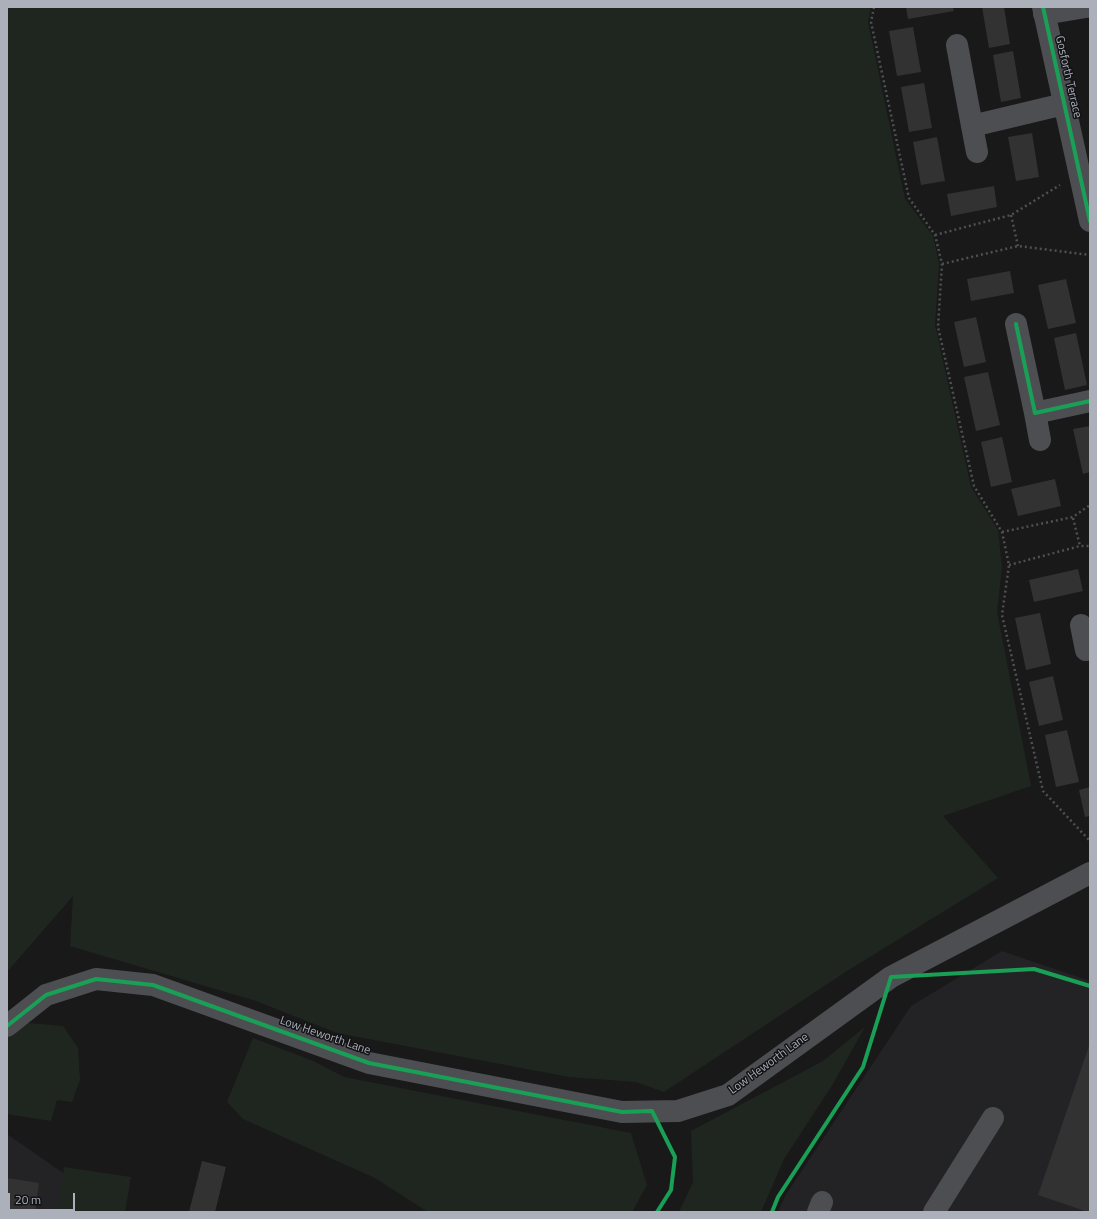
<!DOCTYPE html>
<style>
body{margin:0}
#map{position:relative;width:1097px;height:1219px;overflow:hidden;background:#191919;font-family:"Titillium Web",sans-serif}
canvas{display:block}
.frame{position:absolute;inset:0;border:8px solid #abb0ba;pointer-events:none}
.scale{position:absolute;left:8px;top:1193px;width:67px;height:18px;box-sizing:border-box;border:2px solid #abb0ba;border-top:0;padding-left:5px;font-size:12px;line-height:14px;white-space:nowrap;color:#abb0ba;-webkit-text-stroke:3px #131315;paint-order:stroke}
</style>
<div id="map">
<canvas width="1097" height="1219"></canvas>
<div class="frame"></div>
<div class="scale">20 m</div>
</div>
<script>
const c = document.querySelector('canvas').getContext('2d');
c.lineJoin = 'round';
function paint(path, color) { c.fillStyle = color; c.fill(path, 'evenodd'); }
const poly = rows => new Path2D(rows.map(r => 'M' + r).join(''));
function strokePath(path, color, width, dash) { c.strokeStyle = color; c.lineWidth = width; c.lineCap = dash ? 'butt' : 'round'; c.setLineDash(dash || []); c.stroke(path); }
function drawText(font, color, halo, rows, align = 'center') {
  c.font = font + ' "Titillium Web",sans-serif'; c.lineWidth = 3; c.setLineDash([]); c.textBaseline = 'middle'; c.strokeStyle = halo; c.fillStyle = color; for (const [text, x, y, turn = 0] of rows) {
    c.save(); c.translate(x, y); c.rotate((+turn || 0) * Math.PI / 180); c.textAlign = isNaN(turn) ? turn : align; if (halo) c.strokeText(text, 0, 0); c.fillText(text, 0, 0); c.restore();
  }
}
paint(poly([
 [1002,951,1090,981,1090,1212,778,1212,785,1196,911,1006],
 [7,1134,66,1175,62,1212,7,1212]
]), '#232325');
paint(poly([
 [7,7,871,7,868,22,905,199,933,236,939,264,935,325,971,487,998,530,1002,567,997,612,1031,786,943,816,998,878,847,971,664,1092,636,1082,569,1077,337,1033,256,1001,70,946,73,896,7,972],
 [29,1023,63,1026,78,1048,80,1080,72,1102,57,1100,51,1121,7,1114,7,1030],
 [865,1027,833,1084,784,1159,761,1212,679,1212,693,1182,691,1131,823,1061],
 [253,1038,311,1060,344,1077,631,1133,647,1185,632,1212,428,1212,375,1178,243,1119,227,1102],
 [64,1167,131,1177,125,1212,58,1212]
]), '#1f2620');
paint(poly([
 [906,7,953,7,954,11,908,19],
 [982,7,1004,7,1010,44,989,48],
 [913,27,921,72,897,76,889,31],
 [1013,51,1021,98,1001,102,993,55],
 [924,83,932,128,909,132,901,87],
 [1032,133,1039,177,1016,181,1008,137],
 [937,137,945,181,921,185,913,142],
 [994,186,997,207,951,216,947,194],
 [1010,271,1014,293,971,301,967,279],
 [1066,279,1076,323,1048,329,1038,285],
 [976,317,986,362,964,367,954,322],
 [1076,333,1087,385,1065,390,1054,338],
 [988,372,1000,425,976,431,964,377],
 [1090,426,1090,472,1083,474,1073,429],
 [1002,437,1012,482,991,487,981,442],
 [1055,479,1061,506,1018,516,1011,489],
 [1078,569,1083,591,1034,602,1029,580],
 [1040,613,1051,664,1026,670,1015,618],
 [1053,676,1063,720,1039,726,1029,682],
 [1067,730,1079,782,1056,787,1045,735],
 [1090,787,1090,816,1085,817,1079,790],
 [1090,1043,1090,1212,1088,1212,1038,1195],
 [202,1161,226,1167,217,1204,215,1212,189,1212],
 [7,1178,39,1183,35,1212,7,1212]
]), '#323233');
strokePath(poly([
 [874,7,871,22,909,198,935,235,942,264,938,327,974,486,1002,532,1009,565,1002,615,1043,791,1090,841],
 [1011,215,1018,246],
 [935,235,1011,215,1060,185],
 [942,264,1018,246,1090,255],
 [1073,518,1080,546],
 [1002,532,1073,517,1090,505],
 [1009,565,1080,546,1090,546]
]), '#4f5054', 2.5, [2, 3]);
strokePath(poly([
 [1043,7,1090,221],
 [1044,14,1086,7],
 [957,45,972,126,1064,104],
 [972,126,977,152],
 [1016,324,1035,413,1090,401],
 [1035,413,1040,440],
 [1081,625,1086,650],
 [7,1026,46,995,96,979,153,985,369,1063,622,1112,678,1111,728,1095,891,977,1090,873],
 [818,1212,822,1202],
 [934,1212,993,1118]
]), '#4d4e52', 22);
strokePath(poly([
 [1043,7,1090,221],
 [1016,324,1035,413,1090,401],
 [7,1026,46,995,96,979,153,985,369,1063,622,1112,652,1111,675,1157,671,1190,657,1212],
 [772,1212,778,1197,863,1067,891,977,1034,969,1090,986]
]), '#1a9f57', 4);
drawText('12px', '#abb0ba', '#131315', [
 ["Gosforth Terrace",1068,77,77],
 ["Low Heworth Lane",325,1036,19],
 ["Low Heworth Lane",769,1064,-36]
]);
</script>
